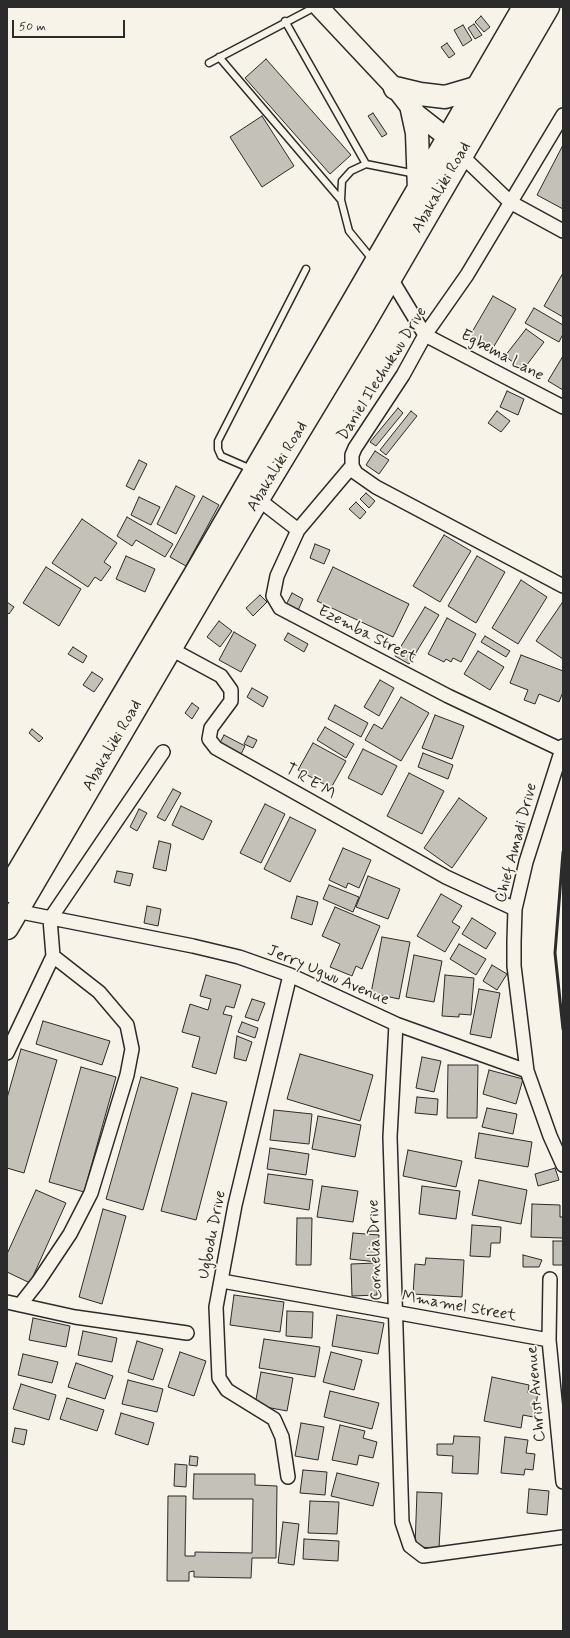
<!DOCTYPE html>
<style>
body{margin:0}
#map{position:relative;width:570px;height:1638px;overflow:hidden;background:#f7f3e8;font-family:Mynerve,sans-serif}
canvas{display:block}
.frame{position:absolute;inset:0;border:8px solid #2b2b2b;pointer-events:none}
.scale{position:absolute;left:12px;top:20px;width:113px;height:18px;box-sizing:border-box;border:2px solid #2b2b2b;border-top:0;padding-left:5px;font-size:12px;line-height:14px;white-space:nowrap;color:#2b2b2b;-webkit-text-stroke:3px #f7f3e8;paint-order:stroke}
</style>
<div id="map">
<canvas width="570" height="1638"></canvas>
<div class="frame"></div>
<div class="scale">50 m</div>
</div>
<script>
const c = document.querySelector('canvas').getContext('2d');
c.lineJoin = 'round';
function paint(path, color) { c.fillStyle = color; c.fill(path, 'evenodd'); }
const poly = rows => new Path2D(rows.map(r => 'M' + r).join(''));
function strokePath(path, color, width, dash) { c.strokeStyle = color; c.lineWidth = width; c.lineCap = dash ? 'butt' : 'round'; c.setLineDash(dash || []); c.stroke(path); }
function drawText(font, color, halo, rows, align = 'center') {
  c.font = font + ' Mynerve,sans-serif'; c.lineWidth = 3.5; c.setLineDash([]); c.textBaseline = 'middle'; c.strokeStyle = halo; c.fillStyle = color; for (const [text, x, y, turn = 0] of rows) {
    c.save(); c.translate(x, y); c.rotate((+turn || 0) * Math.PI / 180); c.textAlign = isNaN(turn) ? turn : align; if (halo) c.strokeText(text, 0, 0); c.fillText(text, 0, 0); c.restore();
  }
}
const building = poly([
 [481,16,490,27,484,32,475,22,481,16],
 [474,24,482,35,475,39,468,28,474,24],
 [463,25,472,40,463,46,454,30,463,25],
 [447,43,455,54,449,58,441,47,447,43],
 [266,59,351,155,330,174,245,78,266,59],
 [373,113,387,134,382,137,368,116,373,113],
 [262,116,294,166,262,187,230,137,262,116],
 [563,145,563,209,537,195,563,145],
 [563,273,563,317,544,306,563,273],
 [493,296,516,309,490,353,468,339,493,296],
 [534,308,563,325,563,334,559,342,525,323,534,308],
 [526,329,544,342,523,370,505,356,526,329],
 [563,356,563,390,548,381,563,356],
 [507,391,524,399,518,415,500,407,507,391],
 [398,408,403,413,376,446,370,442,398,408],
 [411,411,417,416,386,455,380,450,411,411],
 [497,411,510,421,501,432,488,423,497,411],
 [375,451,389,460,379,474,366,465,375,451],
 [139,460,147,464,134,490,126,486,139,460],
 [176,486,195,496,176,534,157,524,176,486],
 [366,493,375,501,369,508,360,499,366,493],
 [203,496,219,505,186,566,170,557,203,496],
 [139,497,160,507,151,525,131,515,139,497],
 [356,502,366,512,360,519,349,509,356,502],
 [127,517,173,544,165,557,136,540,132,546,117,536,127,517],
 [82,519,117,543,104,562,111,567,101,581,95,577,88,587,52,563,82,519],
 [444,535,471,551,440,602,413,586,444,535],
 [315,544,330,550,324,564,310,558,315,544],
 [126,556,155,569,145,592,116,579,126,556],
 [477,556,505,572,476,623,448,606,477,556],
 [46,567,81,589,59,626,23,603,46,567],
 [333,567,409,604,393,637,317,601,333,567],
 [521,580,547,597,518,644,492,628,521,580],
 [292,593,303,599,297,613,285,607,292,593],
 [260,595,267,602,253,616,246,608,260,595],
 [7,602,14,607,9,614,7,612,7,602],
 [562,603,563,604,563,659,536,641,562,603],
 [425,607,439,615,409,664,395,656,425,607],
 [447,618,476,634,461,662,453,658,451,662,446,659,444,662,428,654,447,618],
 [219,621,232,631,220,647,207,637,219,621],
 [234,632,256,645,241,672,219,660,234,632],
 [288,633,308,644,304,652,284,640,288,633],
 [485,636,510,651,506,657,481,642,485,636],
 [73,647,87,656,83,663,68,654,73,647],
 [478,651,504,667,490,690,464,674,478,651],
 [521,655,563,671,563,692,559,702,539,694,535,704,524,700,528,690,510,683,521,655],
 [92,672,103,679,94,692,83,685,92,672],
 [380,680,394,688,379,716,364,707,380,680],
 [252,688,268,697,263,707,247,697,252,688],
 [401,697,429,713,401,761,365,740,374,724,382,729,401,697],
 [192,703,199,708,192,719,185,713,192,703],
 [335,705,368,723,361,737,328,719,335,705],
 [435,715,464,726,452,759,422,748,435,715],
 [325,727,354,744,346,758,317,740,325,727],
 [32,729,43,738,39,742,29,733,32,729],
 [224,735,245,746,240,756,219,745,224,735],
 [248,736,257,740,253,748,244,744,248,736],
 [313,743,346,761,331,788,298,770,313,743],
 [363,749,397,766,382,795,348,778,363,749],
 [423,753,453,765,448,779,418,767,423,753],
 [409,773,444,791,422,834,387,816,409,773],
 [173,789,181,793,165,821,157,817,173,789],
 [459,798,487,818,452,868,424,848,459,798],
 [265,804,285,814,261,863,240,853,265,804],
 [181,806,212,821,203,840,172,825,181,806],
 [139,809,147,813,137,831,130,827,139,809],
 [290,817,316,830,290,882,264,869,290,817],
 [159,841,171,844,166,871,153,868,159,841],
 [343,848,371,860,359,888,348,883,346,888,329,880,343,848],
 [117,871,133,874,130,886,114,882,117,871],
 [368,876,400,889,388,919,356,907,368,876],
 [329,885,359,897,353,912,323,899,329,885],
 [441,894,462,906,452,922,460,927,445,952,417,936,441,894],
 [297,896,318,902,312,925,291,918,297,896],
 [147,906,161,909,158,926,144,923,147,906],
 [335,907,380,926,362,969,356,966,352,976,330,967,340,944,322,936,335,907],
 [472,918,496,933,486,949,462,934,472,918],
 [382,937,410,942,399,999,371,993,382,937],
 [459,944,486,959,476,975,450,959,459,944],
 [414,955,442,961,434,1002,406,997,414,955],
 [492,965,507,974,497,990,483,981,492,965],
 [206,975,241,985,234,1008,226,1006,223,1014,232,1016,216,1074,192,1067,200,1037,182,1032,190,1004,208,1010,211,999,200,996,206,975],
 [445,975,474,978,471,1015,459,1014,459,1017,442,1016,445,975],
 [479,989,500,993,491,1038,470,1034,479,989],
 [252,999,265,1003,258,1021,245,1017,252,999],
 [43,1021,110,1041,102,1065,36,1044,43,1021],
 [242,1022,258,1028,255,1038,238,1032,242,1022],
 [237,1036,252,1042,246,1061,234,1058,237,1036],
 [21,1049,57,1060,24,1173,7,1168,7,1098,21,1049],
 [300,1054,373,1075,360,1121,287,1099,300,1054],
 [422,1057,441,1061,434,1092,416,1088,422,1057],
 [448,1065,478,1065,477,1118,447,1118,448,1065],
 [81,1067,116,1077,84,1192,49,1182,81,1067],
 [489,1070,523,1079,516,1104,483,1094,489,1070],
 [141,1077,178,1088,143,1210,106,1199,141,1077],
 [192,1093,227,1102,196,1220,161,1211,192,1093],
 [417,1097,438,1099,437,1115,415,1113,417,1097],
 [487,1108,517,1114,513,1134,482,1127,487,1108],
 [274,1110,312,1114,309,1144,270,1140,274,1110],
 [318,1116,361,1125,355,1157,312,1149,318,1116],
 [479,1133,532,1142,528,1167,475,1158,479,1133],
 [270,1148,309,1154,306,1175,267,1169,270,1148],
 [408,1150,462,1161,456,1187,403,1176,408,1150],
 [555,1168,559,1180,538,1186,535,1174,555,1168],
 [268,1174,313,1180,309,1210,264,1203,268,1174],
 [479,1180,527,1190,521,1224,472,1215,479,1180],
 [322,1186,358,1191,353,1222,317,1217,322,1186],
 [422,1186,460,1191,456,1219,419,1214,422,1186],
 [36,1190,66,1203,30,1283,7,1272,7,1254,36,1190],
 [532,1204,560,1205,560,1217,563,1217,563,1238,531,1237,532,1204],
 [103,1209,126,1216,102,1304,79,1297,103,1209],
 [297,1218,312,1218,311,1265,296,1265,297,1218],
 [472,1225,501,1227,500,1243,491,1243,490,1257,470,1256,472,1225],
 [353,1233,379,1235,377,1262,350,1259,353,1233],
 [553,1241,563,1241,563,1265,553,1265,553,1241],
 [523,1255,542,1260,539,1267,523,1267,523,1255],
 [426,1258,464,1260,462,1297,413,1294,415,1264,425,1265,426,1258],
 [376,1263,377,1295,352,1296,351,1264,376,1263],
 [234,1295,284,1302,280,1332,230,1325,234,1295],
 [287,1311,313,1312,312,1338,286,1336,287,1311],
 [337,1315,384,1323,378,1354,332,1346,337,1315],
 [33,1318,70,1326,66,1347,29,1340,33,1318],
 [83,1331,117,1338,112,1362,78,1355,83,1331],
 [264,1339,320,1347,315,1377,259,1368,264,1339],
 [137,1341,163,1349,153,1380,128,1372,137,1341],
 [180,1352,206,1361,194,1396,168,1387,180,1352],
 [331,1352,362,1360,354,1390,323,1382,331,1352],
 [23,1354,58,1362,52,1383,18,1375,23,1354],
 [76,1363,113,1376,105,1399,68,1387,76,1363],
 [261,1372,293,1378,287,1411,255,1405,261,1372],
 [492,1377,529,1385,528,1393,538,1394,533,1417,523,1415,521,1428,484,1421,492,1377],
 [128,1380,163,1389,157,1412,122,1404,128,1380],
 [21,1384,56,1395,49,1420,13,1409,21,1384],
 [330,1391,379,1403,372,1429,324,1417,330,1391],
 [67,1398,104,1410,97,1431,60,1419,67,1398],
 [121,1413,154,1423,148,1445,115,1434,121,1413],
 [301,1423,324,1427,318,1460,295,1456,301,1423],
 [340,1425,365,1431,363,1438,377,1442,373,1458,359,1455,357,1465,332,1460,340,1425],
 [15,1428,27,1430,24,1445,12,1442,15,1428],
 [454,1436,480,1437,478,1474,452,1473,453,1456,437,1455,437,1444,453,1444,454,1436],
 [505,1437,528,1440,526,1453,535,1454,533,1470,525,1469,524,1475,501,1473,505,1437],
 [190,1456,198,1457,197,1466,189,1465,190,1456],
 [175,1464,187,1465,186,1487,174,1486,175,1464],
 [303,1470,327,1472,325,1495,300,1493,303,1470],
 [337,1473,379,1483,373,1506,331,1496,337,1473],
 [194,1474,255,1474,255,1485,277,1486,276,1558,252,1558,251,1578,194,1577,194,1571,189,1572,189,1581,167,1581,168,1496,186,1496,185,1556,195,1556,195,1552,252,1553,253,1499,193,1499,194,1474],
 [529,1489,549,1491,547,1515,527,1513,529,1489],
 [417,1492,442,1493,439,1548,415,1547,417,1492],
 [310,1501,339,1502,337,1534,308,1533,310,1501],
 [283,1522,299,1524,294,1565,278,1563,283,1522],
 [304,1539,339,1541,338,1561,303,1559,304,1539]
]);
paint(building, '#c4c1b9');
strokePath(building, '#2b2b2b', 1);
const service = poly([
 [285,21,366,164],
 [219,57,341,200],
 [209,63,315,7],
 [372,259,349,231,341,200,342,181,351,171,366,164,416,174],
 [251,469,221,456,218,449,218,441,306,269]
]);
const minor = poly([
 [563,115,467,275,425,335,403,375,355,448,352,455,352,466,356,473,376,487,563,586],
 [461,155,510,202,563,231],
 [390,277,425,335,563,407],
 [258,499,298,530,277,576,273,596,280,608,448,696,562,750],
 [298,530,352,466],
 [171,649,221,676,231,690,231,701,211,728,209,739,216,748,446,877,515,909],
 [563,746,526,862,515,909,514,941,514,966,527,1071,550,1136,563,1165],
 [16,911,193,946,239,957,290,975,396,1024,527,1071],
 [396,1024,390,1137,402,1522,410,1546,423,1556,563,1537],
 [7,1053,53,956,50,919,163,752],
 [550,1279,549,1340,563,1482],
 [222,1281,549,1340],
 [7,1302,75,1317,187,1333],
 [20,1305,38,1282,70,1234,91,1193,127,1075,132,1049,127,1025,99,992,53,956],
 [288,1477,282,1437,274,1419,227,1390,219,1378,216,1307,235,1205,290,975]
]);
const secondary = poly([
 [319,7,395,88,412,110,449,139,456,148]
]);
const trunk = poly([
 [395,88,420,94,445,97,479,87],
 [412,110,417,133,419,190],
 [7,891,194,576,524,7],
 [7,928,258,499,363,325,548,7]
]);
strokePath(service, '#2b2b2b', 9);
strokePath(minor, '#2b2b2b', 16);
strokePath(secondary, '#2b2b2b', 21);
strokePath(trunk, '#2b2b2b', 25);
strokePath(service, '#f7f3e8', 6);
strokePath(minor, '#f7f3e8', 13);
strokePath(secondary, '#f7f3e8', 18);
strokePath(trunk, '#f7f3e8', 22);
strokePath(poly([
 [563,852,555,953,563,1029]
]), '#2b2b2b', 3);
drawText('16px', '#2b2b2b', '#f7f3e8', [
 ["Abakaliki Road",442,188,-60],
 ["Egbema Lane",502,356,28],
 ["Daniel Ilechukwu Drive",383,374,-58],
 ["Abakaliki Road",278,467,-59],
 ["Ezemba Street",367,635,27],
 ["Abakaliki Road",113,746,-60],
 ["T R E M",310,782,30],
 ["Chief Amadi Drive",517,843,-75],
 ["Jerry Ugwu Avenue",328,976,23],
 ["Ugbodu Drive",213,1235,-79],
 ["Cornelia Drive",376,1250,-92],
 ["Mmamel Street",459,1307,10],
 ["Christ Avenue",537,1394,-95]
]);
</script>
